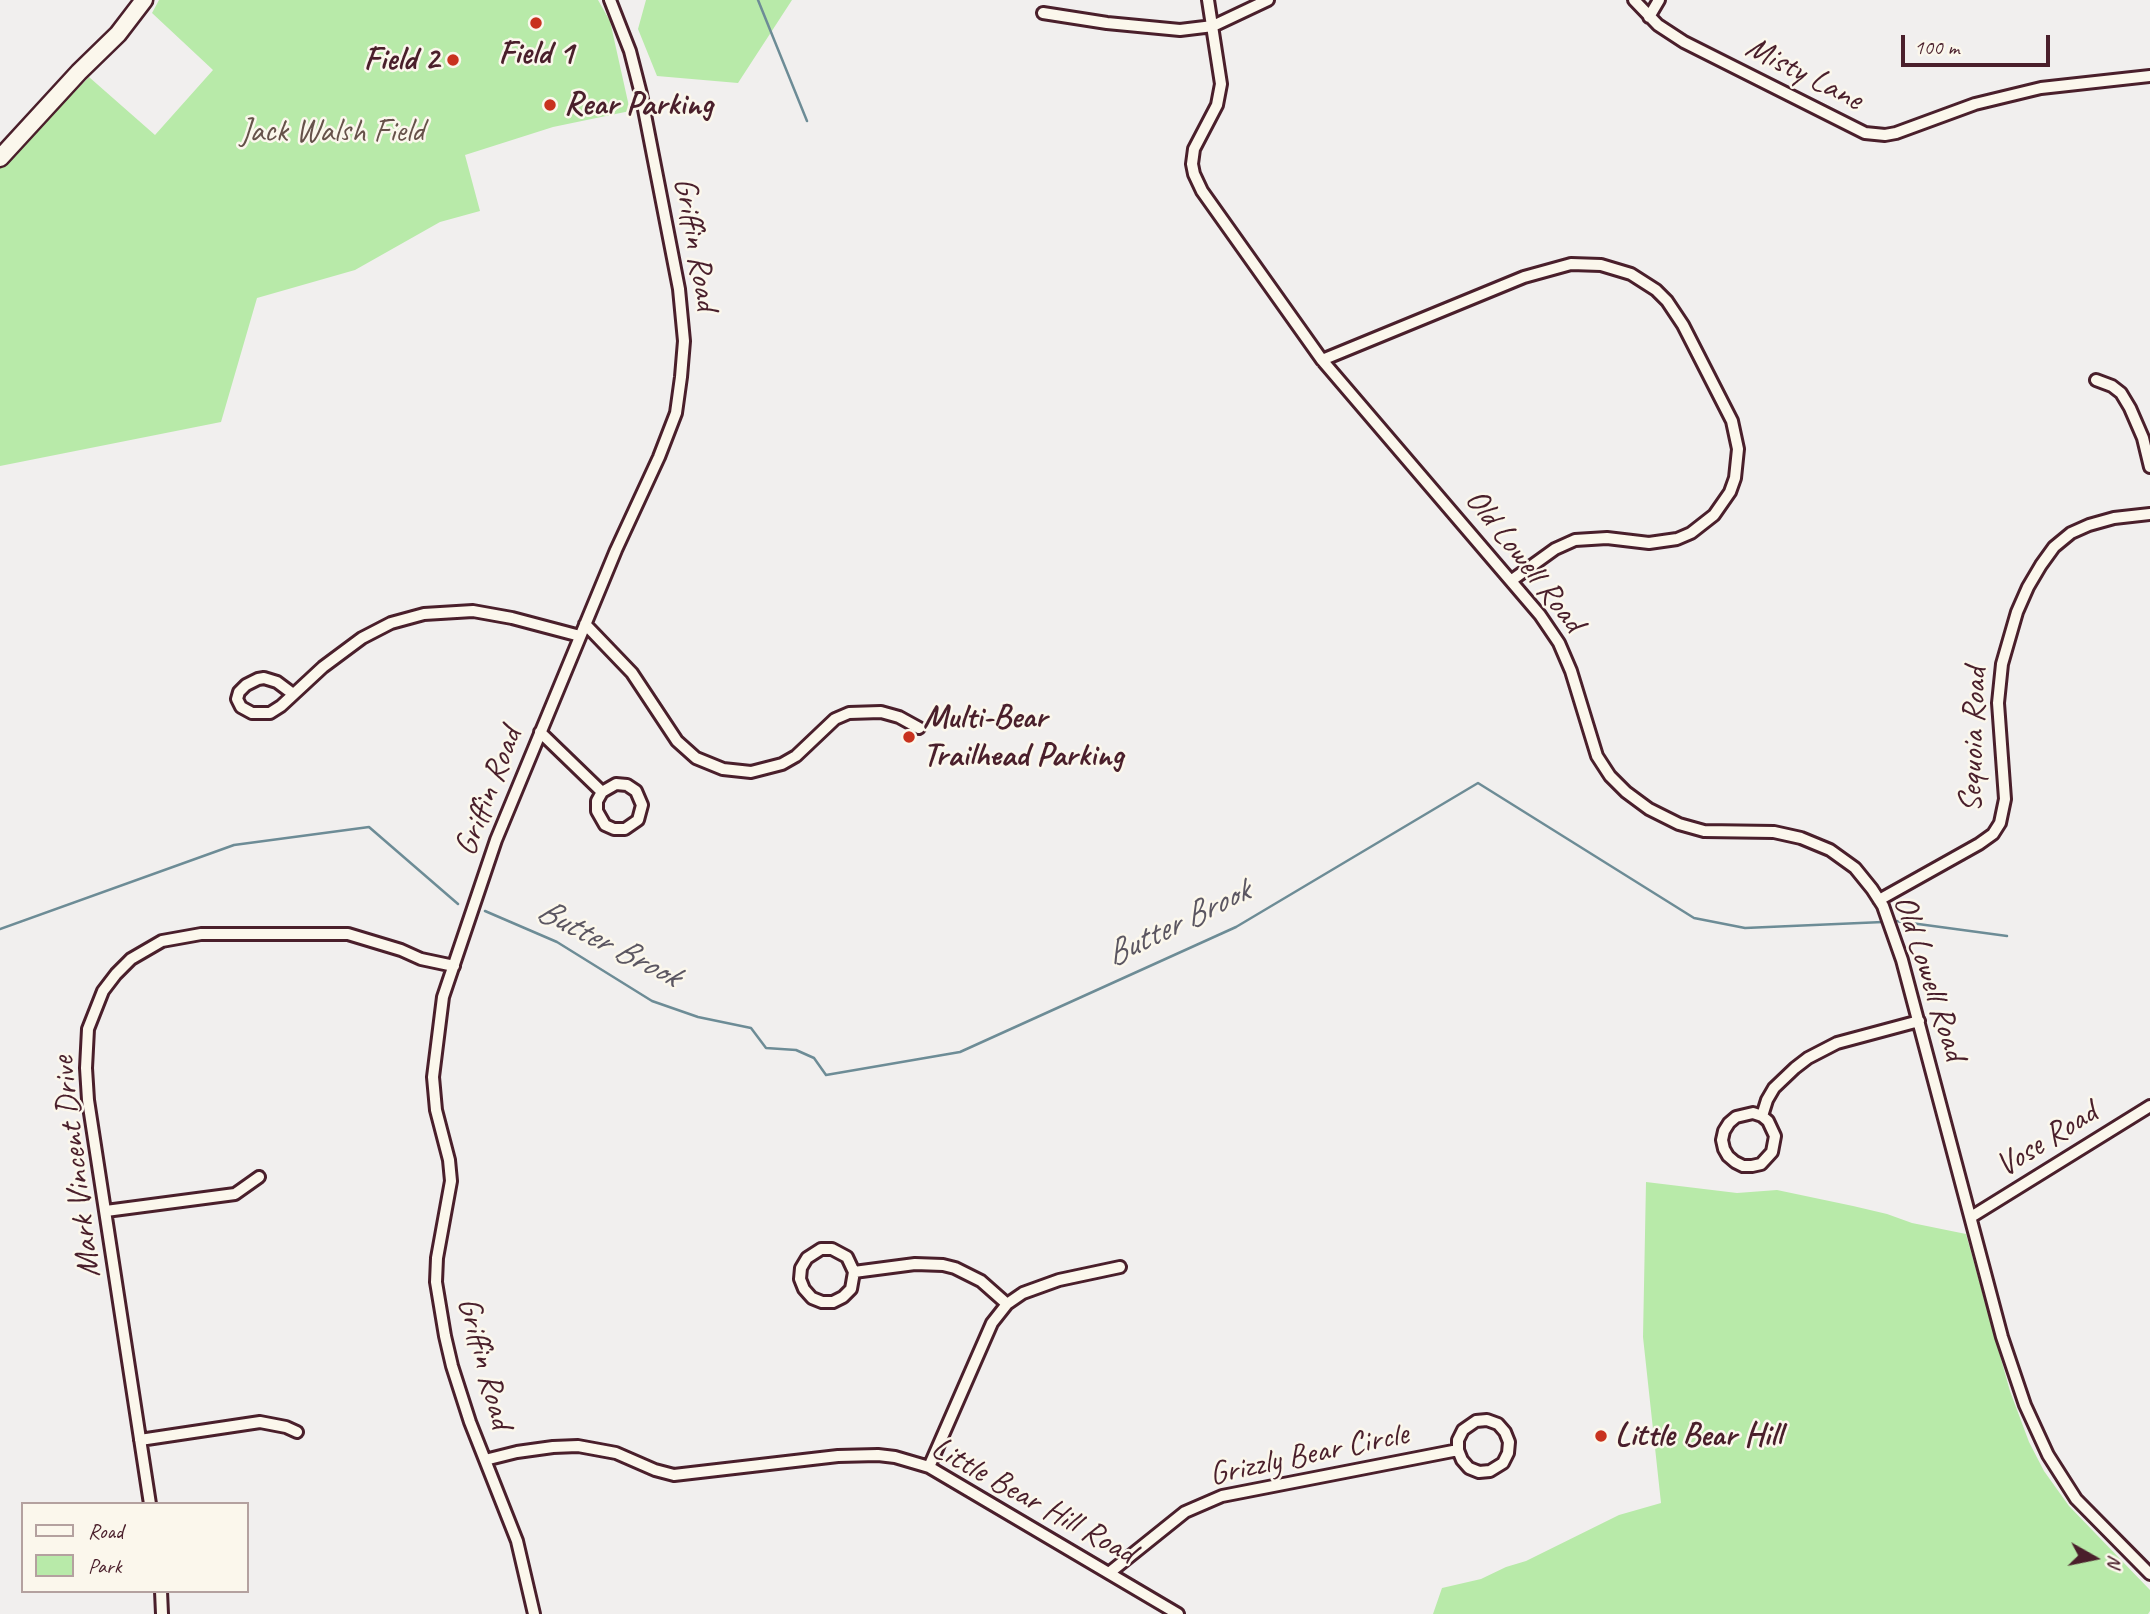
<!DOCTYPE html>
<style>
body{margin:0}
#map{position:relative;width:2150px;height:1614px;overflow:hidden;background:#f1efee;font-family:Caveat,sans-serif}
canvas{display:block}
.legend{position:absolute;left:21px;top:1502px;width:228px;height:91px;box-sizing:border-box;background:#fbf7ec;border:2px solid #b4a19f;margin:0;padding:9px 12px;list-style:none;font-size:21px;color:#4a1f2b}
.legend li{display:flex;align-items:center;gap:14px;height:35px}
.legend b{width:35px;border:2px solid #b4a19f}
.north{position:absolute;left:2059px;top:1523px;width:70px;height:70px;-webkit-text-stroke:5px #fbf7ec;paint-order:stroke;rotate:99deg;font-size:19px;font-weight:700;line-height:28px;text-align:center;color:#4a1f2b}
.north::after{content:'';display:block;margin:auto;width:24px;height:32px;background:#4a1f2b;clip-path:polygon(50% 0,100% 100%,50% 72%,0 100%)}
.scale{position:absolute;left:1901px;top:35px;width:149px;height:32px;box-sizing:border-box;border:4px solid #4a1f2b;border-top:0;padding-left:9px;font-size:21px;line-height:24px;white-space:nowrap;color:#4a1f2b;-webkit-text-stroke:5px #fbf7ec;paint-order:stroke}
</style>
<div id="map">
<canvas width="2150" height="1614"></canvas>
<ul class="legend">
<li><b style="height:9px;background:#fbf7ec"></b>Road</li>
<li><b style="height:19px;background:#b8eaa9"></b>Park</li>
</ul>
<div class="north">N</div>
<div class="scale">100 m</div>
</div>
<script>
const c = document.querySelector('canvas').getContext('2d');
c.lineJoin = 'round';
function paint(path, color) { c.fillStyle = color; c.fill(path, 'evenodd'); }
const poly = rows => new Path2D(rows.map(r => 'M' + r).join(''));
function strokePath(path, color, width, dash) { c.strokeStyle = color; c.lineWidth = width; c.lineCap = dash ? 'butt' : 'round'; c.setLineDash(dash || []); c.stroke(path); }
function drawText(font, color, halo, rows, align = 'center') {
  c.font = font + ' Caveat,sans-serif'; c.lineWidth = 5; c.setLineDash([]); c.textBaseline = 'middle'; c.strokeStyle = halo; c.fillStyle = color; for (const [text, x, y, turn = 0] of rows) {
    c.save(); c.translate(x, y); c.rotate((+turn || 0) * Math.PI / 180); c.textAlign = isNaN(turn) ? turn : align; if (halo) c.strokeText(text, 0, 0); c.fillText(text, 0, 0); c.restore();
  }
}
paint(poly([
 [159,0,598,0,610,21,630,111,553,127,465,155,480,211,440,222,355,270,257,298,221,422,0,466,0,168,89,77,155,135,213,70,152,13],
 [646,0,792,0,738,83,657,76,638,29],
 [1646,1182,1737,1193,1777,1190,1853,1206,1887,1214,1912,1223,1966,1234,2010,1391,2029,1442,2044,1471,2069,1506,2150,1590,2150,1611,2148,1614,1433,1614,1442,1588,1481,1579,1506,1567,1526,1561,1619,1515,1661,1503,1643,1337]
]), '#b8eaa9');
strokePath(poly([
 [758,0,807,121],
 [485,911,557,942,652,1001,698,1017,751,1028,766,1048,796,1050,814,1058,826,1075,960,1052,1236,927,1478,783,1694,918,1745,928,1883,922],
 [1896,921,2007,936],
 [0,929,234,845,369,827,458,904]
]), '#6d8c96', 2.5);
const street = poly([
 [1208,0,1221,84,1217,105,1194,149,1192,164,1194,174,1202,191,1322,360,1540,615,1559,643,1571,671,1597,756,1610,776,1626,792,1649,809,1679,824,1704,831,1774,832,1801,838,1830,850,1855,868,1872,889,1883,906,1902,960,2002,1337,2025,1405,2048,1455,2076,1499,2150,1574],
 [1634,0,1658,25,1684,42,1865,133,1885,135,1896,133,1975,104,2041,88,2150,76],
 [1043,13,1107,23,1180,30,1213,26,1268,0],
 [1649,17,1659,0],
 [1322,360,1524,277,1571,264,1601,265,1631,274,1656,290,1667,301,1683,325,1732,421,1738,449,1735,478,1730,492,1714,515,1691,533,1677,539,1649,543,1607,538,1575,540,1555,549,1512,580],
 [2096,380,2112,386,2121,393,2130,408,2143,438,2150,467],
 [585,624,632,673,677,741,696,758,723,769,751,772,782,764,796,756,835,719,849,713,881,712,899,717,919,728],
 [293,694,277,682,264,678,258,679,246,685,239,692,237,699,241,707,252,713,270,713,281,706,323,667,362,638,391,623,424,614,473,611,512,618,580,636],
 [540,732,602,792,616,784,627,785,636,791,642,805,638,820,625,829,614,829,605,825,597,811,597,801,602,792],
 [1879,900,1979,844,1993,834,2000,823,2005,799,1998,703,2002,664,2017,612,2028,587,2041,565,2054,547,2071,533,2089,525,2114,518,2150,514],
 [1762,1116,1753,1113,1736,1117,1729,1123,1724,1131,1722,1140,1724,1149,1728,1156,1735,1162,1743,1166,1752,1166,1761,1164,1772,1152,1775,1136,1768,1121,1762,1116,1767,1100,1774,1088,1795,1068,1808,1058,1837,1043,1919,1021],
 [106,1211,235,1194,259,1177],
 [1971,1217,2150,1106],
 [854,1272,851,1289,843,1297,833,1302,822,1302,812,1298,804,1289,800,1279,801,1268,807,1258,821,1249,832,1249,847,1257,854,1272,915,1264,943,1265,955,1268,981,1281,1007,1304],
 [140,1440,260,1422,286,1427,297,1432],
 [485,1460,517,1452,553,1447,578,1446,616,1453,655,1470,674,1475,838,1456,878,1455,895,1457,929,1467,1178,1614],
 [929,1467,992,1323,1007,1304,1023,1293,1059,1280,1120,1267],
 [150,1504,88,1100,86,1068,88,1029,103,991,116,974,131,959,162,941,201,934,348,934,401,950,421,959,454,966],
 [1109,1573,1185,1512,1222,1496,1458,1450,1462,1460,1469,1468,1479,1472,1490,1471,1503,1463,1508,1453,1509,1442,1505,1432,1498,1424,1487,1420,1476,1421,1463,1430,1458,1440,1458,1450],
 [161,1591,162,1614],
 [534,1614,517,1541,470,1422,452,1366,445,1336,436,1282,437,1258,451,1181,449,1160,436,1110,433,1077,443,997,496,840,616,550,659,457,676,413,681,377,684,341,679,289,641,94,630,51,610,0]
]);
const secondary = poly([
 [0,158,79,72,118,34,144,0]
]);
strokePath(street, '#4a1f2b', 16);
strokePath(secondary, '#4a1f2b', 21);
strokePath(street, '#fbf7ec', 10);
strokePath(secondary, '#fbf7ec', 16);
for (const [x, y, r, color] of [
 [536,23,7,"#c8321e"],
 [453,60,7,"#c8321e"],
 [550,105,7,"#c8321e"],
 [909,737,7,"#c8321e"],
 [1601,1436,7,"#c8321e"]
]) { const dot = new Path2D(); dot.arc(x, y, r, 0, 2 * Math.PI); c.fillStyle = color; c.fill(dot); strokePath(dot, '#fbf7ec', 2.5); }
drawText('bold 33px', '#4a1f2b', '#fbf7ec', [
 ["Field 1",536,54,"center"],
 ["Field 2",439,60,"right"],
 ["Rear Parking",564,105],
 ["Multi-Bear",923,718],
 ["Trailhead Parking",923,756],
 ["Little Bear Hill",1615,1436]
], 'left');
drawText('33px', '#4a1f2b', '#fbf7ec', [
 ["Misty Lane",1804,74,27],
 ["Griffin Road",695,244,80],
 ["Old Lowell Road",1524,561,52],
 ["Sequoia Road",1974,740,-88],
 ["Griffin Road",489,792,-69],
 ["Old Lowell Road",1929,978,72],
 ["Vose Road",2047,1140,-32],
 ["Mark Vincent Drive",77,1167,-97],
 ["Griffin Road",484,1363,75],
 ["Grizzly Bear Circle",1309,1455,-12],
 ["Little Bear Hill Road",1033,1501,29]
]);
drawText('33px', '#66524a', '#fbf7ec', [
 ["Jack Walsh Field",332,132]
]);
drawText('italic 35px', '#5b5661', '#fbf7ec', [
 ["Butter Brook",1178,924,-26],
 ["Butter Brook",608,944,27]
]);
</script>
